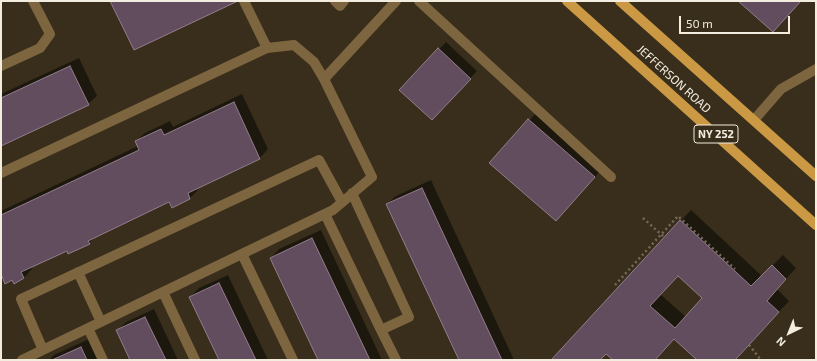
<!DOCTYPE html>
<style>
body{margin:0}
#map{position:relative;width:817px;height:361px;overflow:hidden;background:#382e1b;font-family:"Exo 2",sans-serif}
canvas{display:block}
.frame{position:absolute;inset:0;border:2px solid #f3ede0;pointer-events:none}
.north{position:absolute;left:769px;top:313px;width:40px;height:40px;-webkit-text-stroke:3px #382e1b;paint-order:stroke;rotate:223deg;font-size:11px;font-weight:700;line-height:16px;text-align:center;color:#f3ede0}
.north::after{content:'';display:block;margin:auto;width:14px;height:18px;background:#f3ede0;clip-path:polygon(50% 0,100% 100%,50% 72%,0 100%)}
.scale{position:absolute;left:679px;top:16px;width:111px;height:18px;box-sizing:border-box;border:2px solid #f3ede0;border-top:0;padding-left:5px;font-size:12px;line-height:14px;white-space:nowrap;color:#f3ede0;-webkit-text-stroke:3px #382e1b;paint-order:stroke}
</style>
<div id="map">
<canvas width="817" height="361"></canvas>
<div class="frame"></div>
<div class="north">N</div>
<div class="scale">50 m</div>
</div>
<script>
const c = document.querySelector('canvas').getContext('2d');
c.lineJoin = 'round';
function paint(path, color) { c.fillStyle = color; c.fill(path, 'evenodd'); }
const poly = rows => new Path2D(rows.map(r => 'M' + r).join(''));
function strokePath(path, color, width, dash) { c.strokeStyle = color; c.lineWidth = width; c.lineCap = dash ? 'butt' : 'round'; c.setLineDash(dash || []); c.stroke(path); }
function drawText(font, color, halo, rows, align = 'center') {
  c.font = font + ' "Exo 2",sans-serif'; c.lineWidth = 3.5; c.setLineDash([]); c.textBaseline = 'middle'; c.strokeStyle = halo; c.fillStyle = color; for (const [text, x, y, turn = 0] of rows) {
    c.save(); c.translate(x, y); c.rotate((+turn || 0) * Math.PI / 180); c.textAlign = isNaN(turn) ? turn : align; if (halo) c.strokeText(text, 0, 0); c.fillText(text, 0, 0); c.restore();
  }
}
paint(poly([
 [446,42,477,71,439,112,401,90],
 [79,58,97,96,88,104,1,145,1,94],
 [242,94,268,149,260,158,197,187,198,190,190,198,170,201,97,235,89,243,67,249,31,267,32,269,24,278,1,280,1,211,138,146,136,141,145,133,170,121,173,127],
 [538,111,603,168,556,220,491,163],
 [431,180,514,360,460,360,387,204,396,196],
 [691,210,762,276,783,255,796,268,777,289,789,301,743,351,734,360,698,360,675,338,654,360,614,360,606,353,600,360,552,360],
 [678,275,703,298,686,317,660,294],
 [321,230,382,360,319,360,271,258,279,249],
 [228,275,268,360,220,360,190,297,199,288],
 [154,309,178,360,132,360,118,330,126,322],
 [89,339,100,360,49,360,54,355]
]), '#0007');
const building = poly([
 [110,1,238,1,134,50,110,1],
 [738,1,801,1,773,32,738,1],
 [438,48,471,79,432,120,399,90,438,48],
 [70,66,89,105,1,146,1,98,70,66],
 [234,102,260,159,188,193,190,199,172,208,169,202,88,241,90,244,68,254,67,251,21,272,24,278,14,284,12,280,5,284,1,274,1,215,139,150,135,141,161,129,164,135,234,102],
 [528,119,595,177,556,221,489,163,528,119],
 [422,188,502,360,459,360,386,204,422,188],
 [680,220,751,286,772,265,786,279,767,301,779,312,749,345,735,360,697,360,674,339,655,360,613,360,606,354,600,360,551,360,680,220],
 [678,276,702,298,675,328,650,306,678,276],
 [312,238,370,360,318,360,270,258,312,238],
 [219,283,256,360,219,360,189,297,219,283],
 [145,317,166,360,130,360,116,330,145,317],
 [81,347,87,360,52,360,81,347]
]);
paint(building, '#614d5d');
strokePath(building, '#927d8d', 1);
strokePath(poly([
 [643,218,664,237],
 [615,285,678,216,735,269],
 [749,345,761,360]
]), '#746b5a', 2.5, [2, 3]);
strokePath(poly([
 [244,1,267,48],
 [335,1,340,6,344,1],
 [419,1,611,177],
 [1,66,40,48,50,34,33,1],
 [754,120,781,89,816,69],
 [1,173,267,48,294,45,314,62,324,79],
 [325,214,381,330,409,317,352,193],
 [242,254,293,360],
 [78,272,101,322],
 [163,292,195,360],
 [88,328,103,360],
 [381,330,396,360],
 [43,350,21,299,319,160,342,202],
 [22,360,333,210,372,177,324,79,396,1]
]), '#7d653f', 10);
strokePath(poly([
 [567,1,816,225],
 [620,1,816,176]
]), '#cb9944', 10);
for (const [x, y, w] of [
 [716,134,44]
]) { const box = new Path2D(); box.roundRect(x - w / 2, y - 9, w, 18, 3); c.fillStyle = '#382e1b'; c.fill(box); strokePath(box, '#f3ede0', 1); }
drawText('bold 11px', '#f3ede0', null, [
 ["NY 252",716,134]
]);
drawText('12px', '#f3ede0', '#382e1b', [
 ["JEFFERSON ROAD",674,79,42]
]);
</script>
